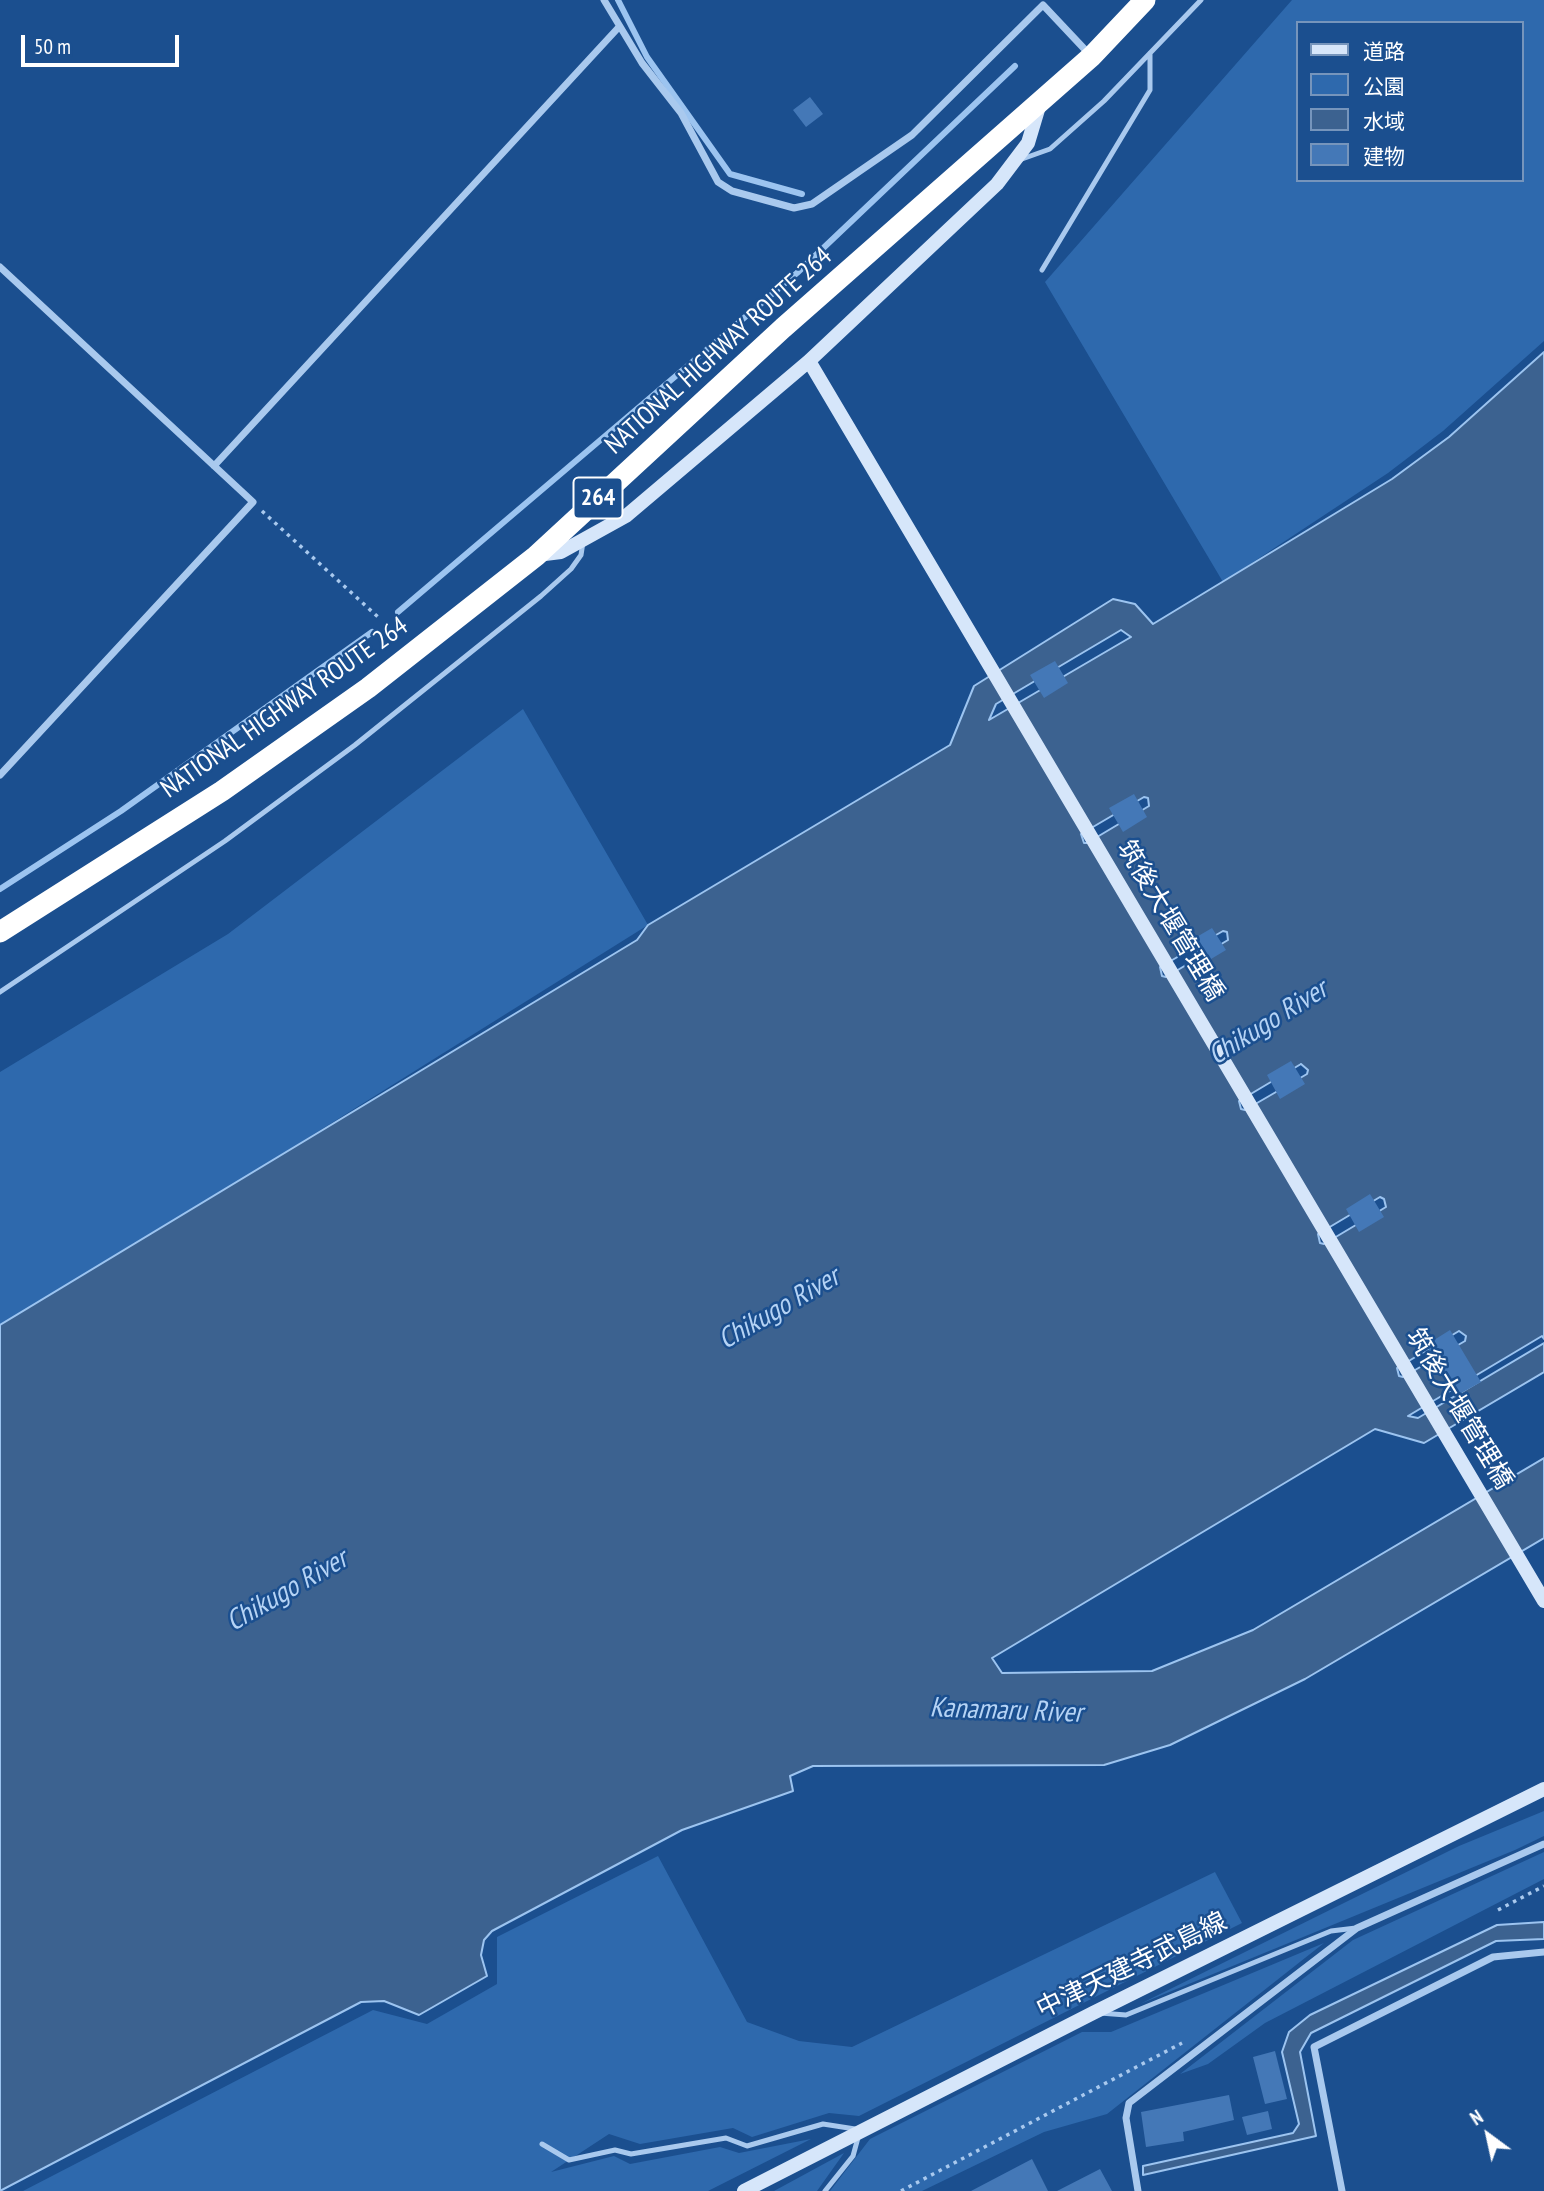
<!DOCTYPE html>
<meta charset="utf-8">
<style>
body{margin:0}
#map{position:relative;width:1544px;height:2191px;overflow:hidden;background:#1b4f8f;font-family:"PT Sans Narrow","Noto Sans JP",sans-serif}
canvas{display:block}
.legend{position:absolute;left:1296px;top:21px;width:228px;height:161px;box-sizing:border-box;background:#1b4f8f;border:2px solid #7695bc;margin:0;padding:9px 12px;list-style:none;font-size:21px;color:#fff}
.legend li{display:flex;align-items:center;gap:14px;height:35px}
.legend b{width:35px;border:2px solid #7695bc}
.north{position:absolute;left:1453px;top:2100px;width:70px;height:70px;-webkit-text-stroke:5px #1b4f8f;paint-order:stroke;rotate:327deg;font-size:19px;font-weight:700;line-height:28px;text-align:center;color:#fff}
.north::after{content:'';display:block;margin:auto;width:24px;height:32px;background:#fff;clip-path:polygon(50% 0,100% 100%,50% 72%,0 100%)}
.scale{position:absolute;left:21px;top:35px;width:158px;height:32px;box-sizing:border-box;border:4px solid #fff;border-top:0;padding-left:9px;font-size:21px;line-height:24px;white-space:nowrap;color:#fff;-webkit-text-stroke:5px #1b4f8f;paint-order:stroke}
</style>
<div id="map">
<canvas width="1544" height="2191"></canvas>
<ul class="legend">
<li><b style="height:9px;background:#d6e6fa"></b>道路</li>
<li><b style="height:19px;background:#2e69ad"></b>公園</li>
<li><b style="height:19px;background:#3c6290"></b>水域</li>
<li><b style="height:19px;background:#4478b7"></b>建物</li>
</ul>
<div class="north">N</div>
<div class="scale">50 m</div>
</div>
<script>
const c = document.querySelector('canvas').getContext('2d');
c.lineJoin = 'round';
function paint(path, color) { c.fillStyle = color; c.fill(path, 'evenodd'); }
const poly = rows => new Path2D(rows.map(r => 'M' + r).join(''));
function strokePath(path, color, width, dash) { c.strokeStyle = color; c.lineWidth = width; c.lineCap = dash ? 'butt' : 'round'; c.setLineDash(dash || []); c.stroke(path); }
function drawText(font, color, halo, rows, align = 'center') {
  c.font = font + ' "PT Sans Narrow","Noto Sans JP",sans-serif'; c.lineWidth = 5; c.setLineDash([]); c.textBaseline = 'middle'; c.strokeStyle = halo; c.fillStyle = color; for (const [text, x, y, turn = 0] of rows) {
    c.save(); c.translate(x, y); c.rotate((+turn || 0) * Math.PI / 180); c.textAlign = isNaN(turn) ? turn : align; if (halo) c.strokeText(text, 0, 0); c.fillText(text, 0, 0); c.restore();
  }
}
paint(poly([
 [1292,0,1544,0,1544,341,1443,431,1388,473,1223,582,1045,282],
 [1297,23,1521,23,1521,180,1297,180],
 [523,709,648,925,183,1216,0,1325,0,1072,228,934],
 [1544,1811,1544,1836,1515,1850,1140,2004,1459,1846],
 [1544,1852,1544,1879,1265,2023,1208,2064,1180,2074,1353,1940],
 [658,1856,747,2022,799,2041,852,2047,1215,1872,1242,1923,859,2116,829,2113,752,2137,733,2128,640,2144,609,2134,551,2172,614,2156,630,2164,720,2147,739,2153,811,2139,708,2191,23,2191,373,2010,427,2024,497,1984,497,1937],
 [1324,1943,1107,2114,1044,2132,922,2191,830,2191,870,2139,1082,2032,1111,2032],
 [844,2153,817,2191,774,2191]
]), '#2e69ad');
const water = poly([
 [1544,352,1544,1339,1542,1336,1408,1416,1418,1418,1544,1343,1544,1372,1424,1443,1375,1429,992,1658,1002,1673,1152,1671,1253,1630,1544,1458,1544,1538,1305,1679,1170,1745,1104,1765,813,1766,790,1776,793,1791,682,1830,492,1931,484,1940,481,1955,487,1976,419,2015,384,2001,361,2002,0,2191,0,1325,637,940,648,925,950,745,974,686,1113,599,1135,604,1153,624,1392,479,1449,437,1544,352],
 [1121,630,1131,637,989,720,996,704,1121,630],
 [1144,797,1148,798,1149,806,1087,843,1084,843,1081,834,1144,797],
 [1223,931,1227,932,1228,940,1166,977,1162,976,1160,967,1223,931],
 [1301,1064,1308,1070,1307,1074,1245,1110,1241,1109,1239,1101,1301,1064],
 [1380,1197,1384,1199,1386,1207,1324,1244,1320,1243,1318,1234,1380,1197],
 [1459,1331,1466,1336,1465,1341,1403,1377,1399,1376,1397,1368,1459,1331],
 [1544,1922,1544,1939,1496,1941,1311,2033,1300,2052,1316,2136,1143,2175,1143,2166,1293,2133,1299,2124,1282,2052,1289,2032,1310,2015,1497,1925,1544,1922]
]);
paint(water, '#3c6290');
strokePath(water, '#9cc4f0', 2);
strokePath(poly([
 [618,0,647,57,730,174,802,194],
 [398,612,797,273,1015,66],
 [0,889,121,811,372,632]
]), '#9cc4f0', 6);
paint(poly([
 [810,97,823,114,806,127,793,110],
 [1055,661,1068,683,1044,698,1030,675],
 [1134,794,1147,817,1123,832,1109,808],
 [1212,928,1226,950,1201,965,1188,942],
 [1291,1061,1305,1084,1280,1099,1267,1075],
 [1370,1194,1384,1217,1359,1232,1346,1209],
 [1450,1330,1481,1382,1456,1396,1426,1345],
 [1275,2051,1287,2099,1265,2104,1253,2057],
 [1229,2095,1234,2120,1183,2132,1184,2141,1146,2147,1141,2112],
 [1268,2111,1272,2129,1247,2135,1242,2117],
 [1032,2159,1048,2191,971,2191],
 [1100,2169,1112,2191,1057,2191]
]), '#4478b7');
strokePath(poly([
 [262,511,378,617],
 [1498,1910,1544,1886],
 [901,2191,1182,2043]
]), '#a9c9ee', 3.5, [3.5, 5]);
strokePath(poly([
 [1022,159,1050,149,1104,101,1201,0],
 [1042,270,1150,90,1150,53],
 [0,992,225,841,355,745,541,596,571,569,581,555,583,542],
 [1100,2013,1126,2015,1331,1931,1356,1928],
 [542,2144,569,2160,615,2150,631,2154,726,2138,747,2146,823,2124,855,2129],
 [825,2191,853,2156,859,2134]
]), '#a9c9ee', 5);
strokePath(poly([
 [604,0,642,63,681,113,718,182,732,191,794,208,812,204,912,135,1043,5,1091,56],
 [0,267,253,502,0,775],
 [214,466,618,28],
 [1138,2191,1126,2118,1129,2103,1357,1928,1544,1844],
 [1342,2191,1314,2047,1493,1957,1544,1952]
]), '#a9c9ee', 7);
strokePath(poly([
 [809,361,1544,1601],
 [537,555,561,552,626,516,809,361,997,184,1028,143,1040,103],
 [744,2191,1093,2013,1544,1789]
]), '#d6e6fa', 14);
strokePath(poly([
 [0,932,222,791,368,688,536,556,783,328,1092,56,1145,0]
]), '#fff', 21);
for (const [x, y, w] of [
 [598,498,49]
]) { const box = new Path2D(); box.roundRect(x - w / 2, y - 20.5, w, 41, 5); c.fillStyle = '#1b4f8f'; c.fill(box); strokePath(box, '#fff', 2); }
drawText('bold 24px', '#fff', null, [
 ["264",598,498]
]);
drawText('26px', '#fff', '#1b4f8f', [
 ["NATIONAL HIGHWAY ROUTE 264",719,351,-42],
 ["NATIONAL HIGHWAY ROUTE 264",285,708,-35],
 ["筑後大堰管理橋",1170,921,59],
 ["筑後大堰管理橋",1459,1409,59],
 ["中津天建寺武島線",1132,1966,-26]
]);
drawText('italic 28px', '#b5d3f5', '#1b4f8f', [
 ["Chikugo River",1268,1023,-32],
 ["Chikugo River",779,1309,-30],
 ["Chikugo River",287,1591,-30],
 ["Kanamaru River",1006,1711,2]
]);
</script>
